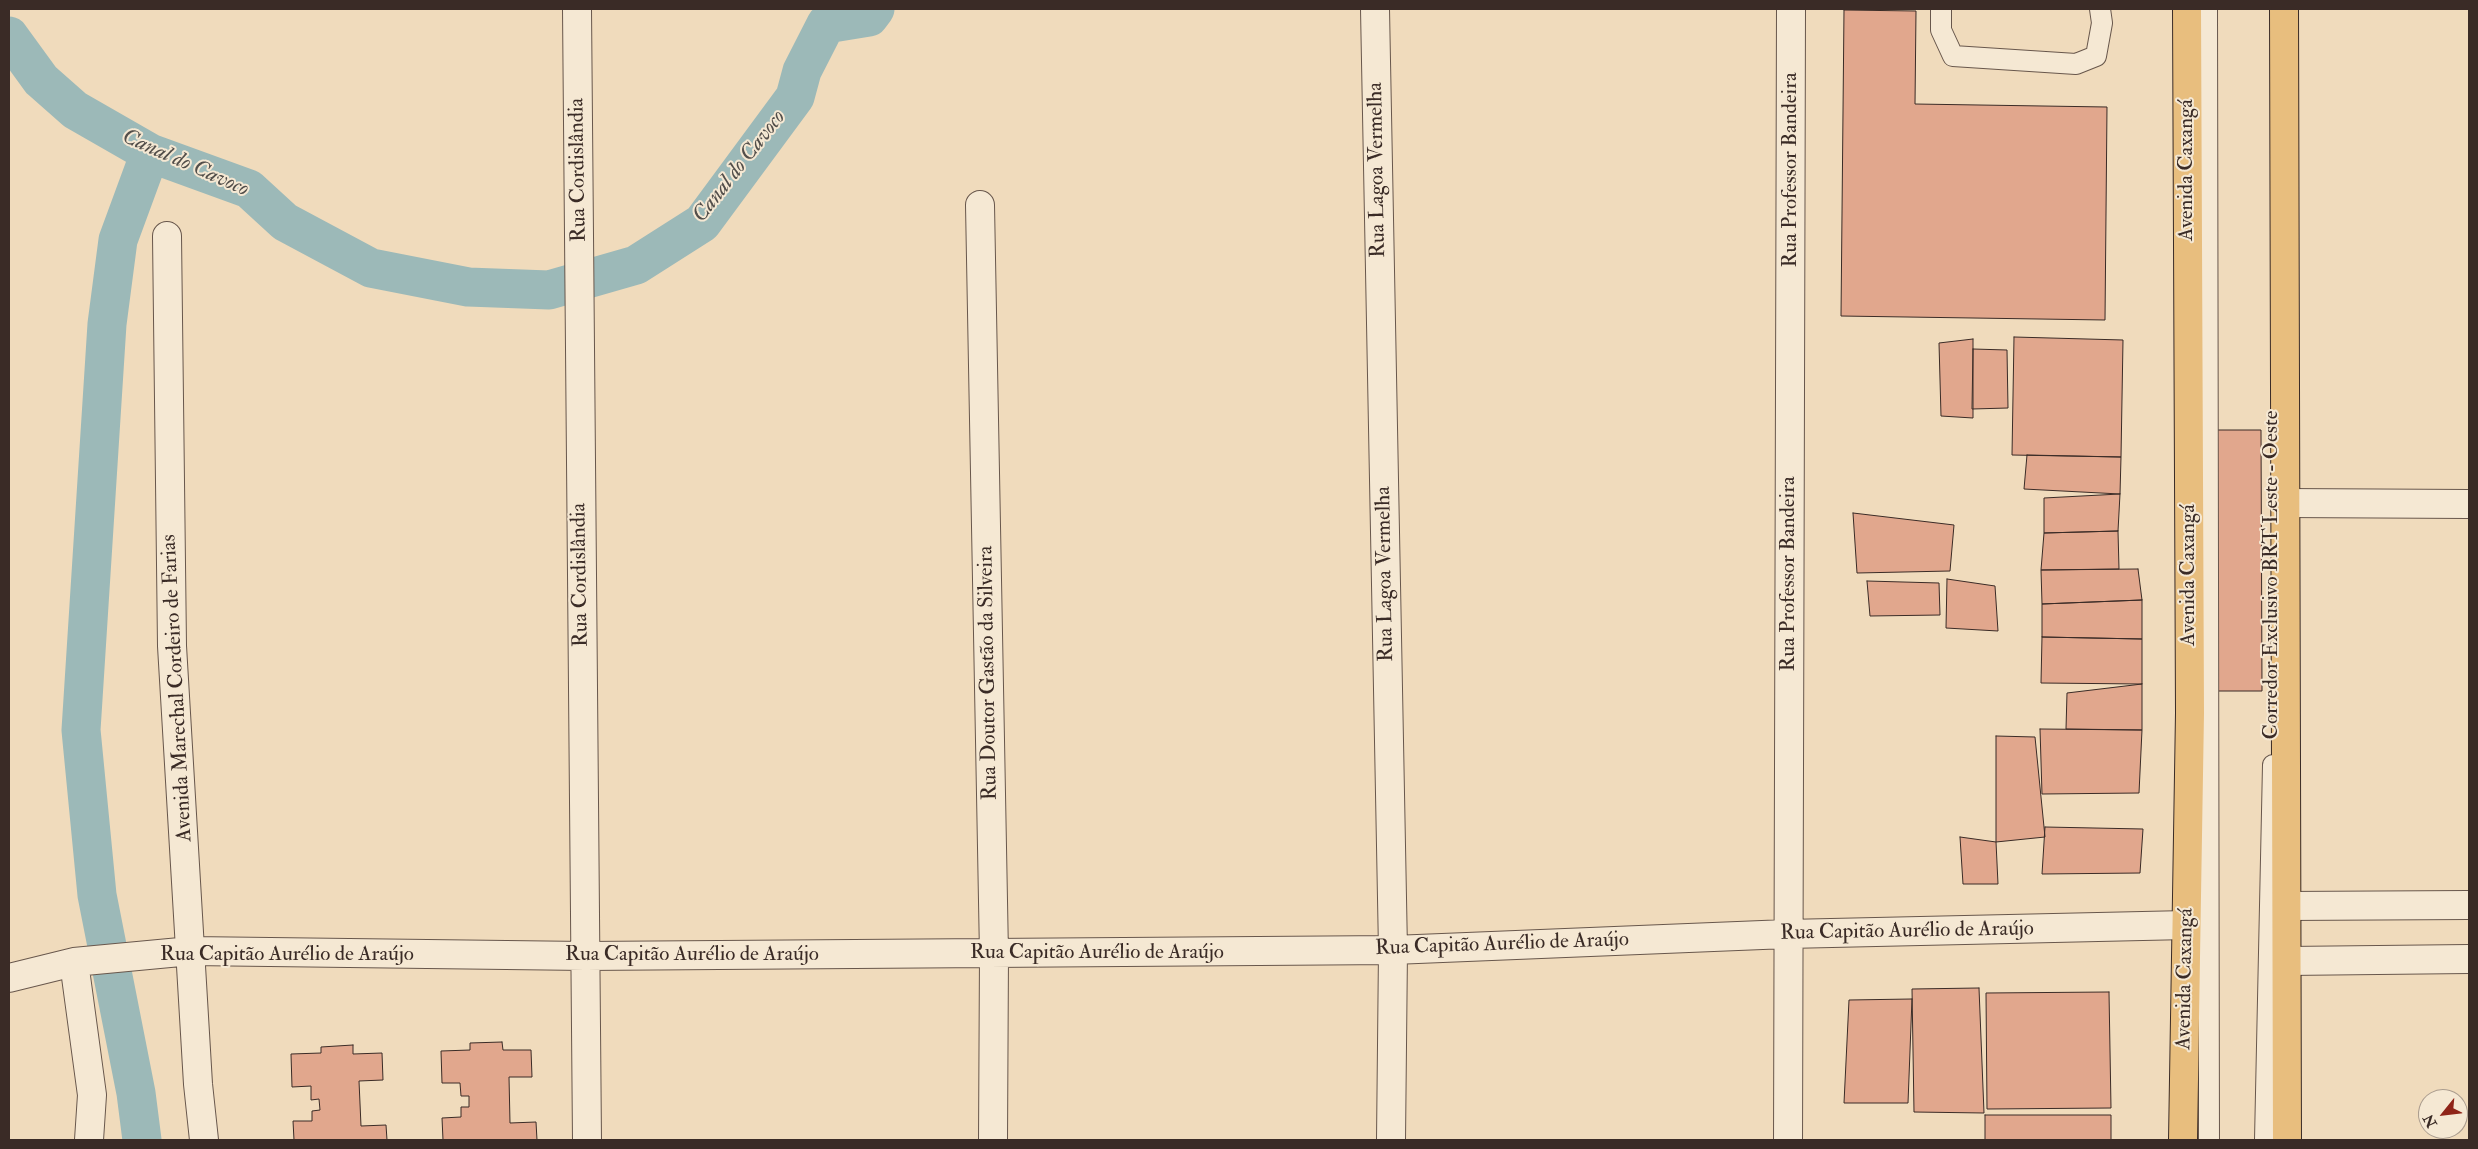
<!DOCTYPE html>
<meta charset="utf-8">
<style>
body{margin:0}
#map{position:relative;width:2478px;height:1149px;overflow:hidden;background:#f0dbbc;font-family:"IM FELL Double Pica",serif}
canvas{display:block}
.frame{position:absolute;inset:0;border:10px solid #3a2b26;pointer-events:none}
.north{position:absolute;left:2418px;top:1089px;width:50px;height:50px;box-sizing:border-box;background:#f5e8d3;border:1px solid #aa9c8e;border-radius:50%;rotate:241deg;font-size:14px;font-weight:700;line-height:20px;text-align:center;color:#3a2b26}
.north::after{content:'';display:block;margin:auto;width:18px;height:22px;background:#8f2418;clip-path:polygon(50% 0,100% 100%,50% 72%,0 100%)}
</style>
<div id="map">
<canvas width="2478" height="1149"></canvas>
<div class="frame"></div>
<div class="north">N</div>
</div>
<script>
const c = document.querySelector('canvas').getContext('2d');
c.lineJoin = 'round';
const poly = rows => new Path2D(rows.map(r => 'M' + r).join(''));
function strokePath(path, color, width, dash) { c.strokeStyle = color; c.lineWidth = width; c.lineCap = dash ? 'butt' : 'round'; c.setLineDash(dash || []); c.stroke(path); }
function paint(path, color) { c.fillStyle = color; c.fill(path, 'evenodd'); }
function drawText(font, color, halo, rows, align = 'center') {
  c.font = font + ' "IM FELL Double Pica",serif'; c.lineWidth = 4; c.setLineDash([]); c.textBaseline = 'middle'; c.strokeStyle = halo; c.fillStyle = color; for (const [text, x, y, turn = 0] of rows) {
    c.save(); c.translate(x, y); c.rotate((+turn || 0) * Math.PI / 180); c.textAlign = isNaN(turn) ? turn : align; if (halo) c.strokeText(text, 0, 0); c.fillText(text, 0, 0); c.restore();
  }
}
strokePath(poly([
 [9,36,41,80,75,110,150,153,249,189,285,222,371,268,468,287,549,290,636,265,702,223,795,97,802,71,826,24,869,17,875,9],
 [142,1140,136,1093,97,895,81,730,107,324,118,240,150,153]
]), '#9cb9b8', 39);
const building = poly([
 [1844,10,1916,11,1915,104,2107,107,2105,320,1841,316,1844,10],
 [2014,337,2123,340,2121,457,2012,455,2014,337],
 [1973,339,1973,418,1941,416,1939,343,1973,339],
 [1973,349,2007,350,2008,408,1972,409,1973,349],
 [2216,430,2261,430,2262,691,2217,691,2216,430],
 [2027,455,2121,457,2120,494,2024,489,2027,455],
 [2120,494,2118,531,2044,533,2044,498,2120,494],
 [1853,513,1954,525,1950,571,1857,573,1853,513],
 [2118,531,2119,569,2041,570,2044,533,2118,531],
 [2138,569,2142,600,2042,604,2041,570,2138,569],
 [1947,579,1995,586,1998,631,1946,628,1947,579],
 [1867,581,1939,583,1940,615,1870,616,1867,581],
 [2142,600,2142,639,2042,637,2042,604,2142,600],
 [2042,637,2142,639,2142,684,2041,683,2042,637],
 [2142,684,2142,730,2066,729,2067,693,2142,684],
 [2040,729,2142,730,2139,793,2042,794,2040,729],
 [1996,736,2035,737,2045,837,1996,842,1996,736],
 [2045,827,2143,829,2140,873,2042,874,2045,827],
 [1960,837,1996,842,1998,884,1963,884,1960,837],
 [1979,988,1984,1113,1914,1112,1912,989,1979,988],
 [2109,992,2111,1108,1987,1109,1986,993,2109,992],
 [1912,999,1908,1103,1844,1103,1849,1000,1912,999],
 [502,1042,503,1050,531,1050,532,1077,509,1077,510,1123,536,1122,537,1140,443,1140,442,1118,461,1117,461,1107,469,1107,469,1096,461,1096,460,1083,442,1083,441,1051,470,1050,470,1043,502,1042],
 [353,1045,353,1054,382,1053,383,1080,359,1081,361,1126,386,1125,387,1140,294,1140,293,1121,312,1121,312,1111,320,1110,319,1099,311,1100,311,1086,292,1087,291,1054,321,1053,321,1047,353,1045],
 [1985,1115,2111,1115,2111,1140,1985,1140,1985,1115]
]);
paint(building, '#e1a78d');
strokePath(building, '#3a2b26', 1);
const service = poly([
 [1941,9,1941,30,1953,56,2076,64,2096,56,2102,23,2100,9],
 [2207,9,2209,1140],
 [2265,1140,2273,765]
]);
const minor = poly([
 [577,9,587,1140],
 [1375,9,1393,950,1391,1140],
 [980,205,994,954,993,1140],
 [167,236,172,646,198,1084,204,1140],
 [2285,503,2469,504],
 [74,962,92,1095,89,1140],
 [9,978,74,962,191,951,585,956,1393,950,1787,934,2187,925],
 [1788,1140,1791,9]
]);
const tertiary = poly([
 [2286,906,2469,905],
 [2287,961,2469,959]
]);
const primary = poly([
 [2284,9,2287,1140],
 [2183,1140,2190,713,2187,9]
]);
strokePath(service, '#68574c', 22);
strokePath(minor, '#68574c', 30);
strokePath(tertiary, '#68574c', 30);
strokePath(primary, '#3a2b26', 30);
strokePath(service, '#f5e8d3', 20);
strokePath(minor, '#f5e8d3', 28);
strokePath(tertiary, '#f5e8d3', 28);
strokePath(primary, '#e8be7e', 28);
drawText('21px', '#3a2b26', '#f5e8d3', [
 ["Rua Cordislândia",579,170,-91],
 ["Rua Lagoa Vermelha",1378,170,-91],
 ["Rua Professor Bandeira",1791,170,-90],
 ["Avenida Caxangá",2187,170,-90],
 ["Rua Lagoa Vermelha",1386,574,-91],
 ["Rua Professor Bandeira",1789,574,-90],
 ["Rua Cordislândia",581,575,-91],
 ["Avenida Caxangá",2189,575,-90],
 ["Corredor Exclusivo BRT Leste - Oeste",2272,575,-90],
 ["Rua Doutor Gastão da Silveira",989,673,-91],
 ["Avenida Marechal Cordeiro de Farias",178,688,-93],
 ["Rua Capitão Aurélio de Araújo",1907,932,-1],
 ["Rua Capitão Aurélio de Araújo",1502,945,-2],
 ["Rua Capitão Aurélio de Araújo",1097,953],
 ["Rua Capitão Aurélio de Araújo",287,955],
 ["Rua Capitão Aurélio de Araújo",692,955],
 ["Avenida Caxangá",2186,979,-89]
]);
drawText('italic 22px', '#524e4a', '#f5e8d3', [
 ["Canal do Cavoco",185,164,24],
 ["Canal do Cavoco",740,167,-52]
]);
</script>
